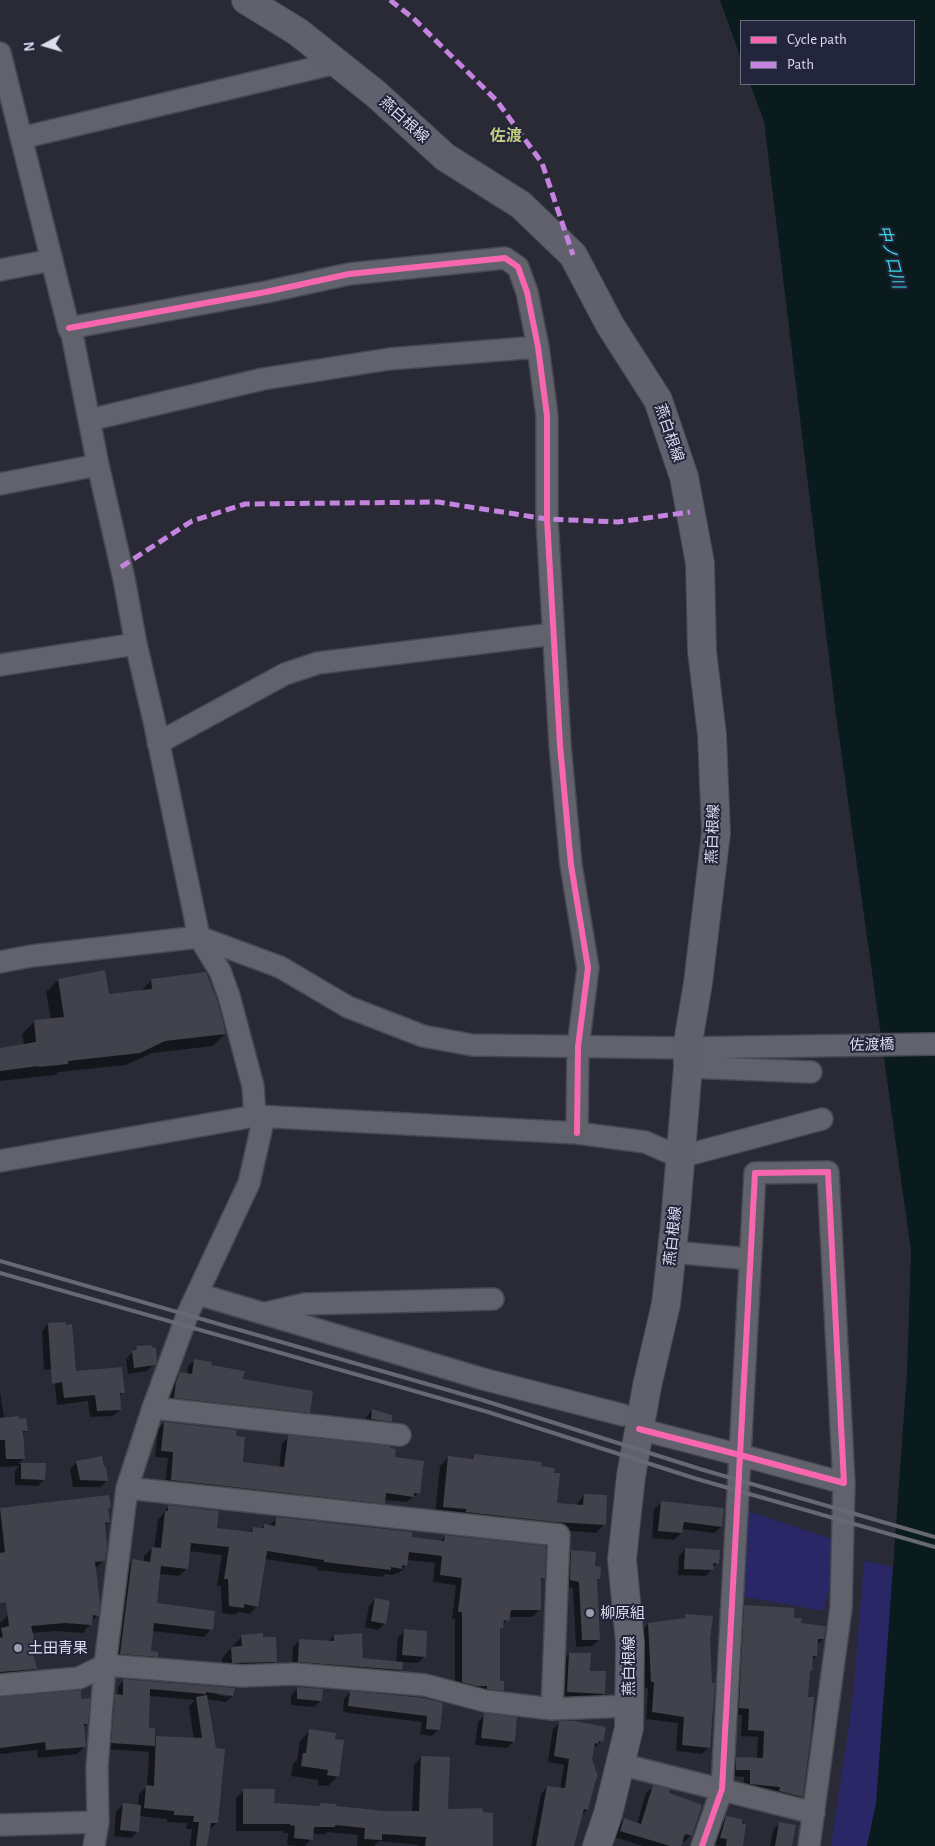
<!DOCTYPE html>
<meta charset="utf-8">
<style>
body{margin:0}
#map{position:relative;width:935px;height:1846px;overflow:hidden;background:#292a36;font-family:"Alegreya Sans",sans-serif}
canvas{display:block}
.legend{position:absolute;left:740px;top:20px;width:175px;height:65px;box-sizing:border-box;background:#23253c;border:1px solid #6c6f82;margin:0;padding:6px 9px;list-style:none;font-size:15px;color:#daddec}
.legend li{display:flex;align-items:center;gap:10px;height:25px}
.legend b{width:25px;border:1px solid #6c6f82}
.north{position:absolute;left:20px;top:20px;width:50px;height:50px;-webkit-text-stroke:4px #23253c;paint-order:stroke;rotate:264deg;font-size:14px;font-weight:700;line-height:20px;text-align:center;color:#daddec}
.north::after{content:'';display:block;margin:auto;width:18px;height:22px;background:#daddec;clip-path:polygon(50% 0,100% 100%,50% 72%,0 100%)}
</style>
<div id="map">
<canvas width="935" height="1846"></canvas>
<ul class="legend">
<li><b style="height:6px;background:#f766af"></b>Cycle path</li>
<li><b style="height:6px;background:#c483df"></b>Path</li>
</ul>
<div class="north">N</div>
</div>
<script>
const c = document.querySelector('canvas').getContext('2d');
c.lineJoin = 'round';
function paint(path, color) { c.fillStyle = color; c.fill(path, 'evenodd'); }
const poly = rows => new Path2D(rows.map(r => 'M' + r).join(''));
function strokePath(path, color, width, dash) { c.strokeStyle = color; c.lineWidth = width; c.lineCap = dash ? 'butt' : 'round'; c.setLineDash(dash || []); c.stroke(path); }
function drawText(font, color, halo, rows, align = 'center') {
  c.font = font + ' "Alegreya Sans","Noto Sans JP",sans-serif'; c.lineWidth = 4; c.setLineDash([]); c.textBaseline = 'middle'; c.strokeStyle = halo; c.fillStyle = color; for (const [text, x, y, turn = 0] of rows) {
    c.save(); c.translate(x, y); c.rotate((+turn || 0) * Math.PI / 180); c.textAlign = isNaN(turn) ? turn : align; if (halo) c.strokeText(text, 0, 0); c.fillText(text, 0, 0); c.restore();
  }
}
paint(poly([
 [743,1509,840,1542,824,1611,739,1596],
 [864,1561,904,1569,877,1846,831,1846,853,1697]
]), '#292765');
paint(poly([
 [720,0,935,0,935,1846,867,1846,876,1803,907,1373,911,1251,836,715,764,121,750,84,914,84,914,21,741,21,741,59]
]), '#091b1d');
paint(poly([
 [58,980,108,996,140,992,152,980,225,1034,213,1046,152,1053,126,1065,58,1072,55,1075,0,1081,0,1049,24,1045,22,1034,34,1022,51,1020,46,992],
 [48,1324,74,1373,123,1392,119,1397,120,1410,113,1416,90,1417,88,1401,57,1405,53,1369,44,1370,42,1331],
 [151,1346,154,1364,147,1371,128,1374,126,1359,136,1348],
 [195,1360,242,1380,308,1412,302,1418,168,1404,174,1380,180,1373,187,1374,188,1366],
 [0,1392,4,1418,18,1420,27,1430,22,1435,24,1458,18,1464,45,1464,44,1479,38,1486,15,1485,15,1471,19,1466,0,1467],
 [372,1410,391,1421,384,1428,365,1426,366,1417],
 [164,1423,235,1438,242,1463,279,1468,282,1443,289,1437,394,1458,419,1493,406,1502,385,1500,384,1503,378,1509,165,1486,168,1458,155,1457,158,1429],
 [474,1456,556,1504,575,1506,584,1495,604,1524,596,1533,458,1521,435,1515,440,1466,449,1457,470,1460],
 [77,1462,107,1481,100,1487,73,1487,70,1469],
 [108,1497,109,1507,107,1509,109,1522,104,1526,104,1560,95,1569,97,1615,83,1633,56,1631,31,1633,36,1653,32,1657,36,1669,28,1677,0,1679,0,1623,8,1615,38,1612,0,1600,0,1509],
 [661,1503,721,1527,714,1533,682,1529,681,1533,674,1540,652,1538,654,1509],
 [169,1506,216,1529,249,1533,253,1528,261,1529,264,1526,269,1526,277,1518,440,1542,445,1536,544,1577,540,1581,540,1610,532,1617,508,1617,499,1631,499,1682,503,1690,496,1698,455,1689,455,1619,452,1619,456,1585,433,1582,435,1563,407,1560,406,1565,399,1573,396,1573,393,1575,385,1574,382,1577,317,1570,318,1567,265,1559,257,1606,250,1614,238,1612,235,1615,222,1613,221,1586,217,1586,222,1555,189,1551,187,1568,179,1576,159,1574,155,1604,211,1629,204,1637,152,1631,149,1652,157,1656,149,1664,113,1661,124,1568,132,1561,144,1562,144,1556,152,1548,154,1549,158,1520],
 [685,1549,717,1563,706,1576,678,1575,679,1556],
 [571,1551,594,1568,598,1579,596,1581,599,1640,592,1646,576,1647,573,1588,564,1587,565,1558],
 [375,1599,385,1623,378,1630,365,1627,369,1606],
 [745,1606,792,1619,823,1639,816,1646,816,1656,812,1660,811,1671,808,1674,807,1698,810,1734,802,1797,795,1804,743,1791,744,1777,729,1776,730,1765,737,1758,757,1759,758,1737,741,1736,742,1715,732,1715,738,1613],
 [686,1616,709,1640,709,1747,702,1754,676,1751,678,1723,646,1719,648,1688,644,1688,642,1631,648,1624,681,1620],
 [405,1631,425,1656,418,1663,401,1662,401,1670,394,1677,292,1668,293,1647,300,1640,328,1642,334,1636,362,1659,396,1662,398,1637],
 [242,1636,276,1662,266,1672,222,1672,222,1658],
 [569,1654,589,1672,604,1693,598,1699,561,1697,563,1660],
 [124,1680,233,1689,232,1696,226,1702,206,1699,215,1749,223,1750,217,1823,209,1830,205,1846,190,1846,192,1829,186,1829,187,1823,167,1822,167,1819,139,1816,138,1831,131,1838,114,1836,116,1811,123,1805,138,1806,139,1794,147,1786,149,1752,106,1749,109,1702,117,1696,118,1687],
 [218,1693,229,1694,229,1697,218,1695],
 [149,1696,195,1700,189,1706,194,1739,157,1737,154,1740,154,1729,148,1729],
 [298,1688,321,1701,314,1707,291,1705,291,1695],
 [350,1692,423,1699,438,1730,432,1736,420,1734,422,1722,343,1712,344,1699],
 [0,1699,80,1700,87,1724,83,1728,85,1746,77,1754,38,1758,37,1750,0,1754],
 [485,1715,513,1742,507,1748,475,1745,478,1722],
 [560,1722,602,1741,595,1747,593,1747,590,1759,594,1780,587,1810,581,1816,573,1846,531,1846,541,1794,547,1787,560,1789,564,1765,548,1762,553,1729],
 [310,1731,338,1776,328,1786,318,1785,318,1780,291,1776,293,1764,297,1760,300,1741],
 [421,1757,446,1811,493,1846,419,1846,419,1845,379,1841,374,1846,357,1846,358,1835,327,1832,326,1834,312,1834,311,1839,305,1846,297,1846,287,1845,288,1833,283,1833,283,1831,236,1831,236,1798,244,1790,273,1805,317,1807,320,1804,384,1812,412,1812,414,1765],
 [653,1787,668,1793,691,1835,684,1842,681,1841,679,1846,643,1846,614,1837,617,1826,624,1819,637,1824,646,1793],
 [726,1818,742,1846,744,1846,721,1846,714,1844,719,1824],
 [780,1823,791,1846,770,1846,773,1830]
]), '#0007');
paint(poly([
 [105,970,109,994,152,989,151,979,206,972,217,1000,226,1034,165,1041,140,1053,68,1061,68,1064,39,1067,39,1066,0,1071,0,1048,36,1042,34,1020,64,1017,58,979],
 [66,1322,66,1325,72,1324,76,1371,122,1367,125,1393,120,1393,121,1410,97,1411,95,1395,64,1398,62,1382,52,1384,48,1323],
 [152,1345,152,1347,156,1348,157,1360,156,1365,134,1368,132,1351,137,1349,136,1346],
 [194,1359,212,1362,211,1365,245,1371,243,1379,313,1391,310,1413,174,1398,176,1382,180,1372,192,1374],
 [372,1409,392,1415,392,1422,371,1419],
 [19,1416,19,1419,26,1418,28,1431,23,1431,25,1459,6,1459,5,1440,0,1440,0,1418],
 [164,1422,237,1430,236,1436,245,1437,243,1462,284,1467,288,1435,390,1446,390,1448,396,1449,395,1457,424,1461,420,1494,414,1493,414,1497,386,1493,385,1504,171,1480,173,1452,161,1451],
 [474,1454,542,1462,541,1466,555,1468,554,1473,560,1473,557,1503,583,1505,584,1494,607,1495,606,1525,555,1522,466,1512,466,1509,443,1507,448,1456,473,1459],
 [102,1456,104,1467,106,1467,108,1481,80,1480,76,1461],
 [21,1463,46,1463,45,1480,21,1479],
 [109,1495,111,1507,108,1508,110,1522,105,1523,107,1547,105,1561,95,1562,100,1602,99,1616,93,1615,92,1625,65,1623,31,1626,38,1653,33,1654,37,1669,0,1672,0,1638,3,1637,1,1628,9,1626,6,1602,0,1603,0,1553,5,1552,0,1508],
 [661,1501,724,1508,722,1527,684,1522,682,1533,658,1531],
 [168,1505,219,1511,217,1528,252,1532,253,1527,264,1528,264,1524,275,1526,276,1517,412,1532,412,1537,444,1541,445,1535,546,1546,545,1578,541,1578,541,1610,511,1610,509,1621,504,1620,503,1628,500,1628,500,1681,504,1681,504,1691,487,1689,487,1686,476,1686,462,1682,462,1612,458,1612,462,1578,440,1575,442,1556,409,1552,407,1566,402,1565,402,1569,391,1567,391,1570,324,1562,324,1560,267,1551,258,1607,244,1604,244,1608,229,1606,228,1579,224,1579,229,1547,191,1543,188,1569,161,1566,157,1603,215,1611,213,1630,154,1623,151,1651,158,1652,158,1657,120,1654,132,1559,150,1562,152,1547,161,1548,165,1511,168,1511],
 [685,1548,720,1550,719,1564,713,1563,714,1570,684,1569],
 [571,1550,596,1552,595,1566,601,1567,600,1579,597,1579,600,1640,582,1640,579,1582,570,1580],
 [375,1598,390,1601,386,1624,371,1621],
 [744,1605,794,1608,794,1618,802,1618,801,1623,826,1626,824,1639,818,1639,817,1656,813,1656,812,1671,810,1671,808,1697,814,1697,811,1734,803,1797,779,1791,780,1787,750,1784,750,1770,736,1770,736,1757,763,1758,764,1731,748,1730,749,1709,739,1708],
 [685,1614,713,1616,710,1640,712,1683,715,1683,710,1748,682,1745,684,1717,652,1712,654,1682,651,1682,648,1623,685,1618],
 [404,1629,427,1631,426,1657,402,1655],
 [263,1633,263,1637,276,1637,277,1662,232,1663,231,1647,242,1646,241,1635],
 [362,1633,363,1658,403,1662,402,1670,298,1662,299,1639,334,1641,334,1635],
 [569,1653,591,1653,590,1671,606,1671,605,1694,567,1692],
 [123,1679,235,1688,233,1696,206,1692,206,1694,150,1689,149,1728,155,1728,155,1746,111,1743,115,1694,123,1695],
 [297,1687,323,1689,322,1701,297,1699],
 [81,1690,81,1699,90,1698,88,1724,84,1724,86,1747,46,1750,45,1742,0,1748,0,1697],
 [350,1691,424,1698,443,1703,440,1730,426,1729,427,1716,348,1706],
 [207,1695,216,1748,225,1749,218,1823,211,1823,207,1846,196,1846,199,1822,193,1822,194,1816,174,1815,174,1811,144,1808,146,1785,154,1786,156,1736,202,1738,196,1697],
 [484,1713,517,1717,515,1742,481,1738],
 [559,1721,575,1721,606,1727,603,1742,599,1741,598,1744,595,1743,592,1759,598,1777,596,1779,588,1810,584,1809,574,1846,536,1846,547,1786,565,1788,569,1759,554,1756],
 [309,1729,336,1733,335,1739,344,1740,339,1777,327,1775,328,1770,301,1766,303,1753,306,1753],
 [421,1756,450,1757,448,1809,454,1809,454,1811,455,1809,482,1808,483,1812,493,1813,493,1846,425,1846,426,1837,382,1834,382,1840,364,1839,365,1828,335,1825,335,1827,314,1827,313,1840,294,1838,295,1826,290,1825,290,1824,243,1824,243,1789,275,1789,274,1803,319,1806,320,1803,336,1804,336,1806,385,1811,419,1811],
 [653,1785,670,1789,669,1793,672,1794,702,1805,692,1836,685,1834,681,1846,670,1846,620,1831,624,1818,641,1824],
 [123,1803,141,1805,139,1832,120,1830],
 [726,1816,742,1819,742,1824,746,1824,743,1846,726,1846,727,1839,720,1838],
 [779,1822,796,1825,792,1846,775,1846]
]), '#42424c');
const minor = poly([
 [0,53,69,329,72,334,98,465,124,579,136,644,155,725,199,937,220,971,229,996,253,1086,255,1116],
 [21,138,336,63],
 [0,270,52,260],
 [69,328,266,292,349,274,505,258,518,267,527,292,538,347,547,416,547,519,560,745,571,865,588,968,578,1047,577,1133],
 [89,420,263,379,389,359,538,347],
 [0,484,98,465],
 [0,665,136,644],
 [158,743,285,674,318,663,553,634],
 [0,962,31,956,199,937,280,967,348,1007,423,1036,472,1045,687,1048,935,1044],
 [688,1067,811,1072],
 [0,1161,255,1116,577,1133,645,1142,680,1157,822,1119],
 [672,1252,750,1259],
 [198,1294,483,1379,623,1415],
 [266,1313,305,1304,493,1299],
 [153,1408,400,1435],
 [639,1429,740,1455,844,1483,828,1172,755,1173,740,1455,722,1789,702,1846],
 [127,1488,559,1535,552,1709],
 [0,1685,79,1678,105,1665,242,1676,295,1674,425,1685,485,1701,552,1709,629,1706],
 [620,1764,814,1813],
 [0,1825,98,1822],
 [94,1846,98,1822,97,1767,105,1665,127,1488,153,1408,188,1313,249,1183,264,1117],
 [809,1846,841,1608,844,1483]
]);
const major = poly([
 [246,0,298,32,376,94,445,157,521,205,573,255,610,325,658,400,684,477,700,563,702,651,712,735,716,833,698,983,687,1048,688,1067,675,1223,666,1304,647,1386,631,1476,622,1559,630,1643,629,1728,608,1814,597,1846]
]);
strokePath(minor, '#474852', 24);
strokePath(major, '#474852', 30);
strokePath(minor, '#61626c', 21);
strokePath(major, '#61616d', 28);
strokePath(poly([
 [0,1261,479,1399,700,1469,935,1537],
 [0,1273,488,1412,697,1479,935,1547]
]), '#676872', 4);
strokePath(poly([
 [390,0,413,18,497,101,542,163,573,255],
 [121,567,192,521,245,504,438,502,547,519,618,522,690,512]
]), '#c483df', 5, [10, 5]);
strokePath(poly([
 [69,328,266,292,349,274,505,258,518,267,527,292,538,347,547,416,547,519,560,745,571,865,588,968,578,1047,577,1133],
 [639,1429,740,1455,844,1483,828,1172,755,1173,740,1455,722,1789,702,1846]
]), '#f766af', 6);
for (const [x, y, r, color] of [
 [590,1613,5,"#9c9eac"],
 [18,1648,5,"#9c9eac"]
]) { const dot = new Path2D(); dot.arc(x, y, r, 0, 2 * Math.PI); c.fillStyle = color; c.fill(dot); strokePath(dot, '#23253c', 2); }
drawText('15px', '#daddec', '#23253c', [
 ["燕白根線",404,120,42],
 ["燕白根線",669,433,71],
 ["燕白根線",713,834,-88],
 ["佐渡橋",872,1045,-1],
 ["燕白根線",673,1236,-84],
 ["燕白根線",629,1666,-90]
]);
drawText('15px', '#daddec', '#23253c', [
 ["柳原組",600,1613],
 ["土田青果",28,1648]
], 'left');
drawText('bold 16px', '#c2ca7d', '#23253c', [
 ["佐渡",506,136]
]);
drawText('italic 16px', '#35d9e2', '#23253c', [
 ["中ノ口川",891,257,76]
]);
</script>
